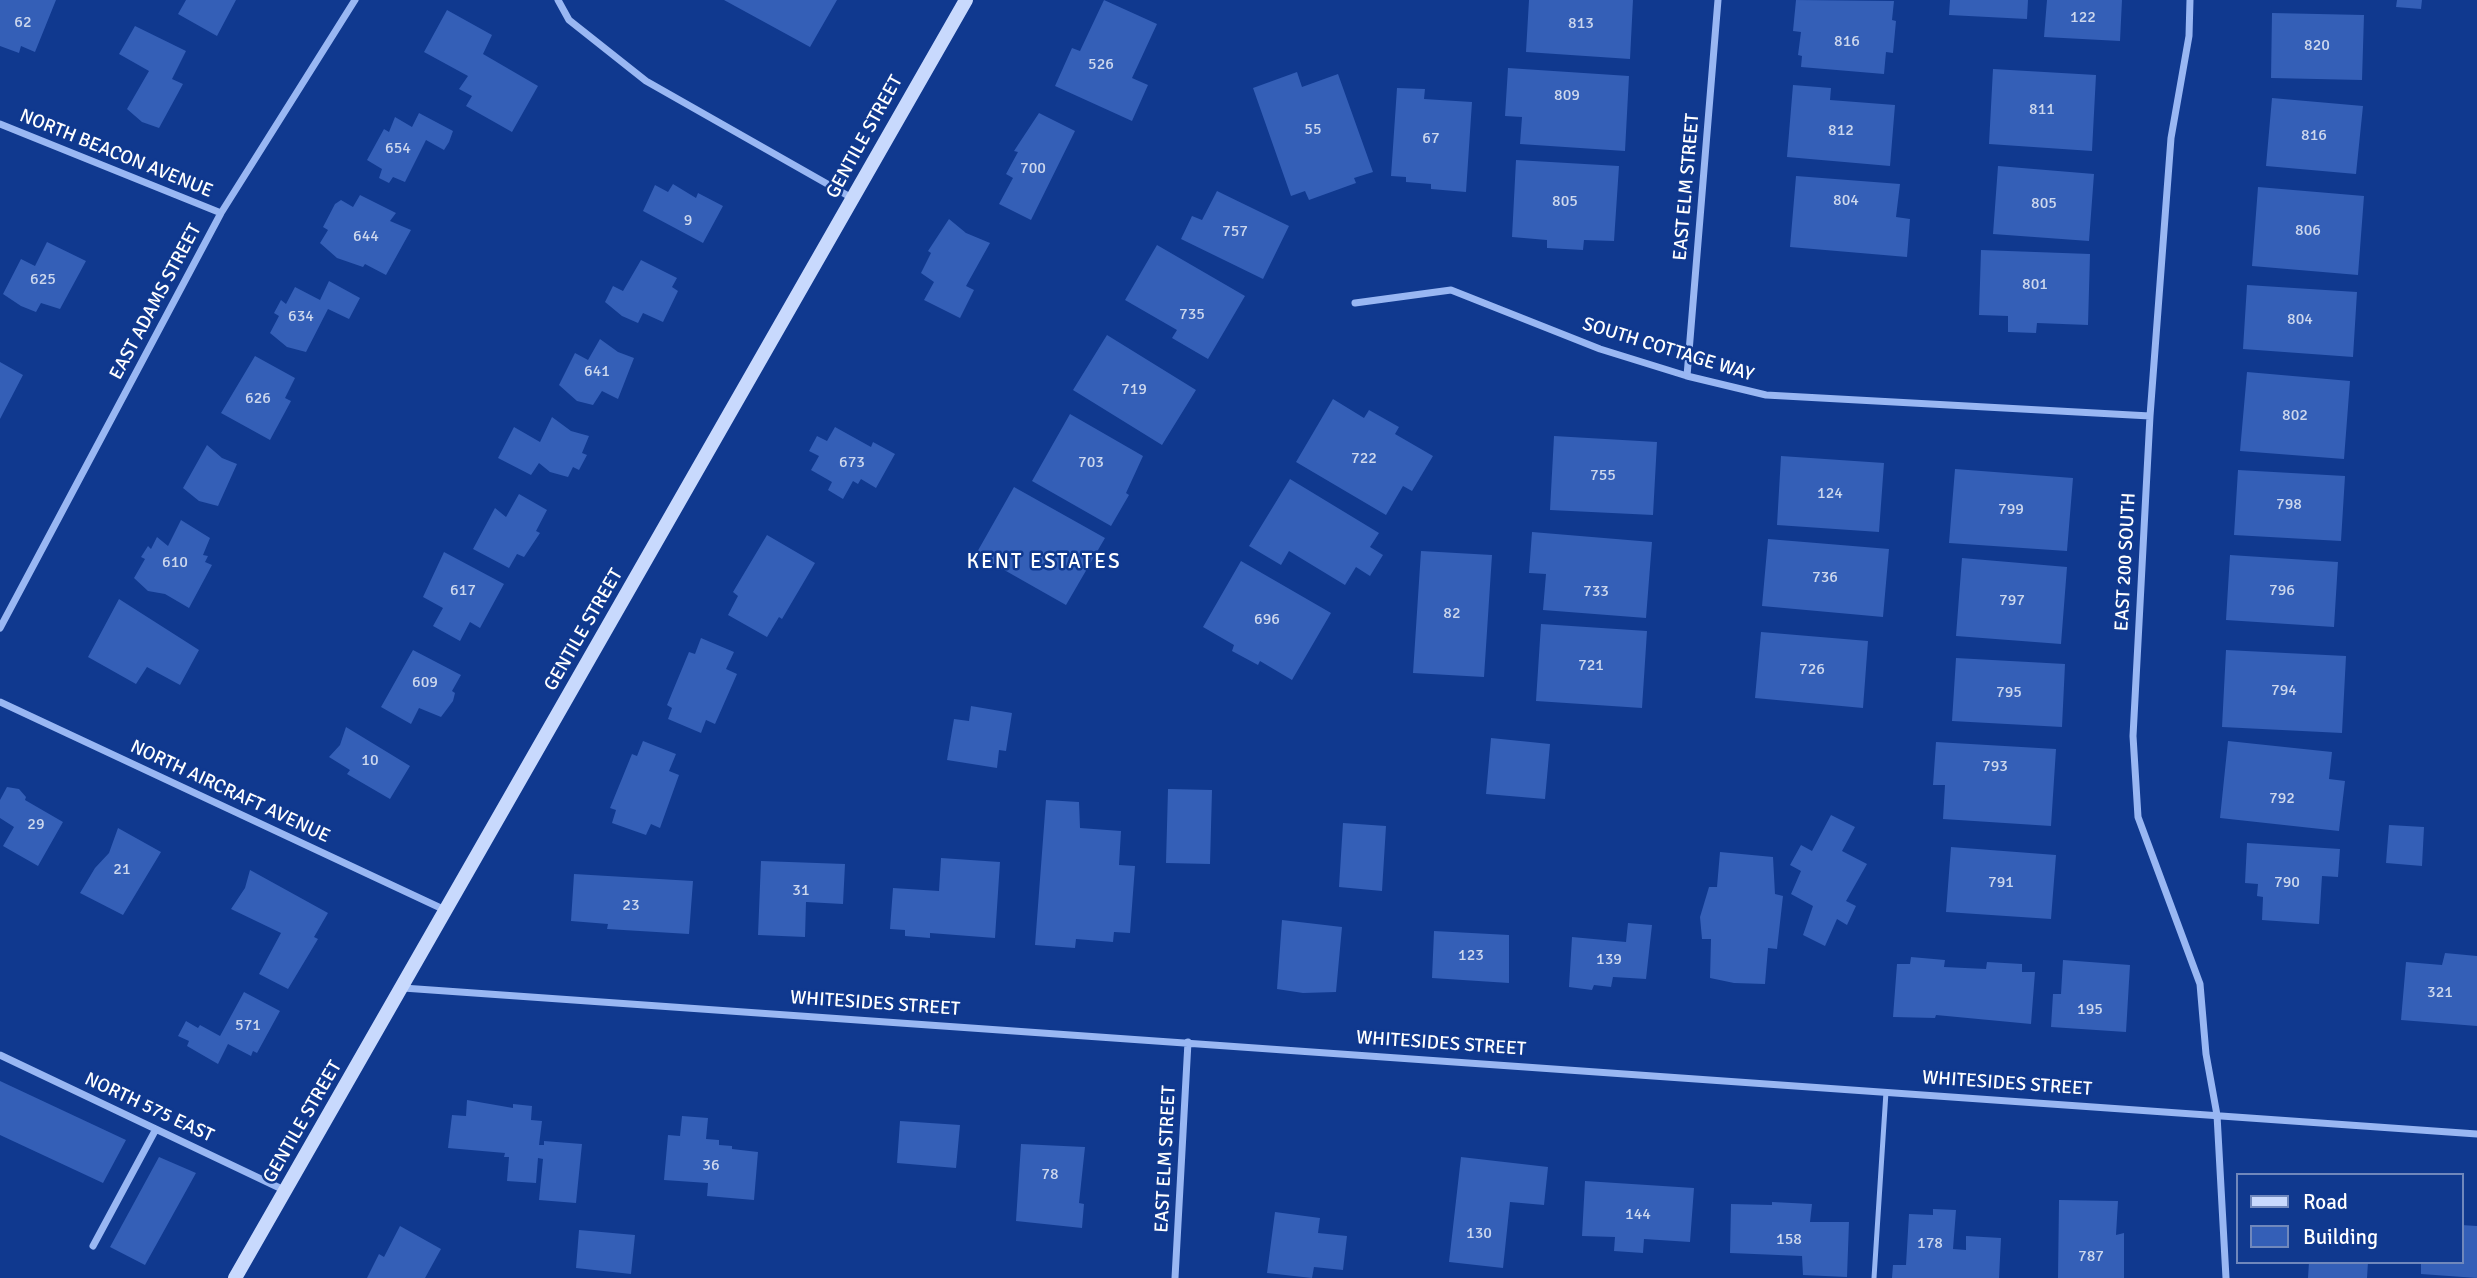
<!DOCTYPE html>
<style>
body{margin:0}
#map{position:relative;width:2477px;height:1278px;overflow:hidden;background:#10398f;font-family:Signika,sans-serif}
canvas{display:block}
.legend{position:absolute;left:2236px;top:1173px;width:228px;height:91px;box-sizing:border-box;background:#10398f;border:2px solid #7088bc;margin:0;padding:9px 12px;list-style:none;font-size:21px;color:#fff}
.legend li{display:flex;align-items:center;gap:14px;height:35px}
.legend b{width:35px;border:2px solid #7088bc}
</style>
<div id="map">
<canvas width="2477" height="1278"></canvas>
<ul class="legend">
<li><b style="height:9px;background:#c8d9fd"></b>Road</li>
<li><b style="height:19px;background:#345fb7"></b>Building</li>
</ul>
</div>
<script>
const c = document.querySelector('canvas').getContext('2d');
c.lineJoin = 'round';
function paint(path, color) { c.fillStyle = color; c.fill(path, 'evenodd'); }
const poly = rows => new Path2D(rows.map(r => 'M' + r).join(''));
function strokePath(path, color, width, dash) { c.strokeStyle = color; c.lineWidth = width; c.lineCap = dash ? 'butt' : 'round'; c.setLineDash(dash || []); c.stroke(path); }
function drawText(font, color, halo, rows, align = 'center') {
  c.font = font + ' Signika,sans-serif'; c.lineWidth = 5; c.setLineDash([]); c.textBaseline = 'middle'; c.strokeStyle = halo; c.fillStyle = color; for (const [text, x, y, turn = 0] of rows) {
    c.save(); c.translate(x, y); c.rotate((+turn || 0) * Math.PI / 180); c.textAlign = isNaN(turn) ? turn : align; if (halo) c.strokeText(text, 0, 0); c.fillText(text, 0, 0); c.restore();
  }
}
paint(poly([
 [0,0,56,0,35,52,21,46,19,53,0,46],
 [186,0,236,0,217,36,178,14],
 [724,0,837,0,810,47],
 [1104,0,1157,24,1132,78,1148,85,1132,121,1055,86,1072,48,1080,51],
 [1529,0,1633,0,1630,59,1526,52],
 [1796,0,1894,1,1892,20,1896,21,1893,53,1886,52,1884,74,1801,67,1802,56,1798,55,1801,32,1793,31],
 [1950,0,2028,0,2027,19,1949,15],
 [2047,0,2122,0,2120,41,2044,37],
 [2397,0,2422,0,2421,9,2396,7],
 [447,10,492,35,483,54,538,86,512,132,466,106,472,96,459,89,468,76,424,52],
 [2272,13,2364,15,2362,80,2271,78],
 [135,26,186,51,172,79,183,84,159,128,142,122,127,109,149,71,119,54],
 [1508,68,1629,76,1625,151,1520,144,1522,117,1505,116],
 [1993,69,2096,75,2092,151,1989,144],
 [1297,72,1302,87,1338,74,1373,172,1354,178,1356,183,1309,200,1305,191,1291,196,1253,88],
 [1793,85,1831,88,1830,100,1895,105,1890,166,1787,157],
 [1397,88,1425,89,1424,99,1472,102,1466,192,1431,189,1431,184,1406,182,1406,177,1391,176],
 [2272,98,2363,106,2356,174,2266,166],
 [419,113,453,131,449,142,444,150,426,140,405,182,393,177,389,183,379,178,382,169,367,160,384,129,389,132,395,117,412,127],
 [1039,113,1075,131,1031,220,999,204,1013,178,1006,174,1018,152,1014,151],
 [1516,160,1619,166,1614,241,1584,240,1583,250,1547,248,1547,240,1512,237],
 [1998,166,2094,174,2089,241,1993,234],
 [1796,176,1900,184,1896,217,1910,219,1907,257,1790,247],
 [673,184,696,198,698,193,723,206,703,243,643,211,655,185,668,192],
 [2258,187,2364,196,2358,275,2252,266],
 [1217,191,1289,226,1263,279,1181,239,1192,216,1202,220],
 [360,195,396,213,390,221,411,230,386,275,365,264,363,267,337,258,320,243,328,230,323,227,335,204,341,200,353,207],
 [949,219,966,233,990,243,966,286,974,290,960,318,924,300,934,282,921,273,931,253,928,251],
 [47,242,86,261,60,309,41,303,36,312,21,306,3,294,21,259,35,266],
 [1157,245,1245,296,1208,359,1172,338,1177,330,1125,300],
 [1981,250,2090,254,2088,325,2037,323,2036,333,2008,332,2008,316,1979,315],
 [641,260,677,278,672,287,678,291,663,322,643,313,638,323,622,316,605,302,613,286,623,291],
 [329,281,360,298,349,319,328,309,306,352,287,347,270,333,279,316,274,313,281,300,286,304,295,287,320,300],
 [2247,285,2357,292,2353,357,2243,349],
 [1107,335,1196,390,1162,445,1073,390],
 [600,339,618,352,634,358,618,399,602,391,593,405,577,401,559,385,575,353,588,360],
 [255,356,295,378,285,398,291,401,270,440,221,413],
 [0,362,23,375,0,419],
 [2247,372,2350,381,2344,459,2240,451],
 [1333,399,1364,418,1369,410,1399,427,1395,434,1433,456,1412,491,1403,486,1386,515,1296,462],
 [1070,414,1143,456,1126,493,1129,495,1111,526,1032,481],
 [552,417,571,431,589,436,582,453,587,455,579,470,573,467,568,477,550,472,539,463,531,475,498,458,514,427,540,442],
 [835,427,871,447,873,442,895,454,876,488,861,479,858,484,853,481,843,499,828,490,832,482,811,470,819,456,809,451,817,436,827,441],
 [1554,436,1657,442,1653,515,1550,510],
 [207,445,222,458,237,464,218,506,199,501,183,488],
 [1781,456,1884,463,1879,532,1777,525],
 [1955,469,2073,478,2067,551,1949,543],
 [2238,470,2345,476,2341,541,2234,535],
 [1290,479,1379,533,1370,547,1383,555,1370,576,1356,567,1345,585,1289,551,1281,565,1249,546],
 [1014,487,1105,538,1066,605,976,554],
 [519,494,547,510,536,531,540,533,524,557,517,554,509,568,473,549,495,508,506,517],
 [181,520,210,538,203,555,208,556,205,562,212,565,189,608,165,594,148,591,134,578,145,559,141,557,148,546,151,549,157,537,168,546],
 [1532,532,1652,542,1646,618,1543,610,1546,574,1529,573],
 [767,535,815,563,782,619,779,617,767,637,728,615,738,596,733,592],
 [1768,539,1889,549,1883,617,1762,606],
 [1421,551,1492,555,1484,677,1413,673],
 [444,552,504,584,480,628,470,622,460,641,433,626,443,608,423,597],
 [2230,555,2338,562,2334,627,2226,620],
 [1962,558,2067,567,2061,644,1956,636],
 [1241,561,1331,613,1292,680,1260,661,1258,665,1232,651,1234,645,1203,627],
 [119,599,199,650,180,685,147,667,136,684,88,657],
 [1541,624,1647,631,1642,708,1536,701],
 [1761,632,1868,641,1863,708,1755,698],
 [701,638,734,652,726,669,737,674,715,724,706,720,701,733,668,719,672,708,667,705,689,652,695,654],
 [413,650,461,675,452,691,455,693,453,701,441,717,419,708,411,724,381,707],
 [2226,650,2346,656,2342,733,2222,727],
 [1956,658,2065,664,2062,727,1952,721],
 [971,706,1012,713,1006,751,999,750,997,768,947,760,954,719,969,721],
 [346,727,410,766,390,799,347,774,350,770,329,757,340,745],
 [1491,738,1550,744,1545,799,1486,794],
 [643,741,676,754,669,771,679,775,660,828,651,824,646,835,612,823,616,810,610,808,632,754,637,756],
 [2228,741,2332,752,2329,779,2345,781,2339,831,2220,818],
 [1936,742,2056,749,2051,826,1943,819,1945,785,1933,785],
 [7,787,19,789,26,797,25,800,63,822,38,866,3,846,14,827,0,818,0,800],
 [1168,789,1212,790,1210,864,1166,863],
 [1046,800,1079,802,1080,828,1121,831,1119,865,1135,866,1130,933,1114,932,1113,942,1076,939,1075,948,1035,945],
 [1831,815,1855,827,1842,851,1867,864,1846,901,1856,906,1847,925,1837,919,1825,946,1803,935,1813,906,1791,894,1801,871,1790,865,1801,845,1812,851],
 [1343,823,1386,826,1382,891,1339,887],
 [2389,825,2424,827,2422,866,2386,863],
 [118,828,161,852,123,915,80,893,95,868,109,853],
 [2247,843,2340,849,2338,877,2322,876,2319,924,2262,920,2263,897,2257,896,2258,884,2245,883],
 [1951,847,2056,855,2051,919,1946,912],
 [1720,852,1773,857,1775,894,1783,896,1777,949,1768,948,1765,984,1734,983,1710,978,1711,939,1702,939,1700,917,1709,887,1717,887],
 [941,858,1000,862,995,938,930,933,930,938,905,936,905,930,890,929,893,888,939,891],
 [761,861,845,864,843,904,806,902,805,937,758,935],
 [250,870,328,913,314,937,318,939,288,989,259,974,281,933,231,909,245,888],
 [574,874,693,881,689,934,607,929,608,924,571,921],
 [1282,920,1342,927,1336,992,1303,993,1277,989],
 [1628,923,1652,925,1646,979,1613,977,1611,987,1594,985,1592,990,1569,987,1572,937,1626,942],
 [1434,931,1509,935,1509,983,1432,978],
 [2445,953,2477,956,2477,1026,2401,1020,2406,962,2442,965],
 [1911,957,1945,960,1944,967,1986,969,1987,962,2022,964,2022,972,2035,972,2031,1024,1936,1015,1935,1018,1893,1017,1897,964,1910,964],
 [2063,960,2130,965,2126,1032,2051,1027,2053,994,2061,994],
 [244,992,280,1011,257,1053,253,1051,251,1056,228,1044,218,1064,187,1046,189,1041,178,1036,186,1021,198,1028,200,1025,220,1036],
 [0,1081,126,1140,103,1183,0,1135],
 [467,1100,513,1108,513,1104,532,1106,531,1120,542,1121,539,1145,544,1145,544,1141,582,1144,576,1203,539,1200,543,1159,538,1158,536,1183,507,1181,509,1157,504,1157,505,1153,448,1148,452,1115,466,1116],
 [682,1116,708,1118,706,1139,719,1140,719,1145,732,1146,732,1149,758,1152,754,1200,707,1196,708,1183,664,1180,668,1135,680,1136],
 [900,1121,960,1125,956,1168,897,1163],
 [1021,1144,1085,1147,1079,1203,1084,1204,1082,1228,1016,1221],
 [159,1157,196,1173,145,1265,110,1247],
 [1461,1157,1548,1167,1544,1205,1510,1202,1503,1268,1449,1262],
 [1585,1181,1694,1188,1690,1242,1644,1239,1643,1253,1614,1251,1615,1237,1582,1236],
 [2059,1200,2118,1201,2116,1235,2124,1233,2124,1278,2058,1278],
 [1772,1202,1812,1204,1810,1222,1849,1222,1847,1277,1803,1275,1802,1256,1730,1253,1731,1204,1772,1205],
 [1933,1209,1956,1210,1953,1249,1966,1250,1966,1236,2001,1238,1999,1278,1892,1278,1893,1265,1906,1265,1909,1214,1933,1215],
 [1275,1212,1320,1218,1318,1233,1347,1236,1343,1270,1314,1267,1312,1278,1267,1273],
 [2461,1225,2477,1226,2477,1278,2421,1274,2421,1262,2461,1262],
 [400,1226,441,1249,425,1278,367,1278,379,1254,384,1257],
 [579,1230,635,1235,631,1274,576,1268],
 [2309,1262,2368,1262,2367,1278,2308,1278]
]), '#345fb7');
strokePath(poly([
 [1874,1278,1886,1092]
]), '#99b7f3', 5);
strokePath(poly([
 [558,0,569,20,646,81,852,198],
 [2190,0,2189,36,2171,138,2150,416,2133,736,2138,817,2200,984,2206,1054,2217,1115,2226,1278],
 [0,124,221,213],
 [1355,303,1451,290,1600,349,1687,376,1766,395,2150,416],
 [1687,376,1718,0],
 [0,628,221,213,355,0],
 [0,702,445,910],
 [403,988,2477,1134],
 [0,1055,284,1190],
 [93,1246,156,1129],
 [1175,1278,1188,1042]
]), '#99b7f3', 7);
strokePath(poly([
 [235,1278,966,0]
]), '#c8d9fd', 14);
drawText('16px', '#ccd7ed', null, [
 ["122",2083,18],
 ["62",23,23],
 ["813",1581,24],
 ["816",1847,42],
 ["820",2317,46],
 ["526",1101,65],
 ["809",1567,96],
 ["811",2042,110],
 ["55",1313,130],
 ["812",1841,131],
 ["816",2314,136],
 ["67",1431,139],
 ["654",398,149],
 ["700",1033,169],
 ["804",1846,201],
 ["805",1565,202],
 ["805",2044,204],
 ["9",688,221],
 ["806",2308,231],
 ["757",1235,232],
 ["644",366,237],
 ["625",43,280],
 ["801",2035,285],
 ["735",1192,315],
 ["634",301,317],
 ["804",2300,320],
 ["641",597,372],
 ["719",1134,390],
 ["626",258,399],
 ["802",2295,416],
 ["722",1364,459],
 ["673",852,463],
 ["703",1091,463],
 ["755",1603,476],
 ["124",1830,494],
 ["798",2289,505],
 ["799",2011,510],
 ["610",175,563],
 ["736",1825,578],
 ["617",463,591],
 ["796",2282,591],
 ["733",1596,592],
 ["797",2012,601],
 ["82",1452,614],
 ["696",1267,620],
 ["721",1591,666],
 ["726",1812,670],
 ["609",425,683],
 ["794",2284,691],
 ["795",2009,693],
 ["10",370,761],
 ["793",1995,767],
 ["792",2282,799],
 ["29",36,825],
 ["21",122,870],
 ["791",2001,883],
 ["790",2287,883],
 ["31",801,891],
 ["23",631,906],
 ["123",1471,956],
 ["139",1609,960],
 ["321",2440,993],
 ["195",2090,1010],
 ["571",248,1026],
 ["36",711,1166],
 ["78",1050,1175],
 ["144",1638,1215],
 ["130",1479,1234],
 ["158",1789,1240],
 ["178",1930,1244],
 ["787",2091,1257]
]);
drawText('19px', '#fff', '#10398f', [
 ["GENTILE STREET",865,137,-61],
 ["NORTH BEACON AVENUE",116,154,22],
 ["EAST ELM STREET",1687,187,-85],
 ["EAST ADAMS STREET",156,302,-62],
 ["SOUTH COTTAGE WAY",1668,350,17],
 ["EAST 200 SOUTH",2126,562,-87],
 ["GENTILE STREET",584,630,-60],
 ["NORTH AIRCRAFT AVENUE",230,792,25],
 ["WHITESIDES STREET",875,1004,4],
 ["WHITESIDES STREET",1441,1044,4],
 ["WHITESIDES STREET",2007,1084,4],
 ["NORTH 575 EAST",149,1108,25],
 ["GENTILE STREET",303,1122,-60],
 ["EAST ELM STREET",1166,1159,-87]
]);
c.letterSpacing = '2px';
drawText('21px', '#fff', '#10398f', [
 ["KENT ESTATES",1044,562]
]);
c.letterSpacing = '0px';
</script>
